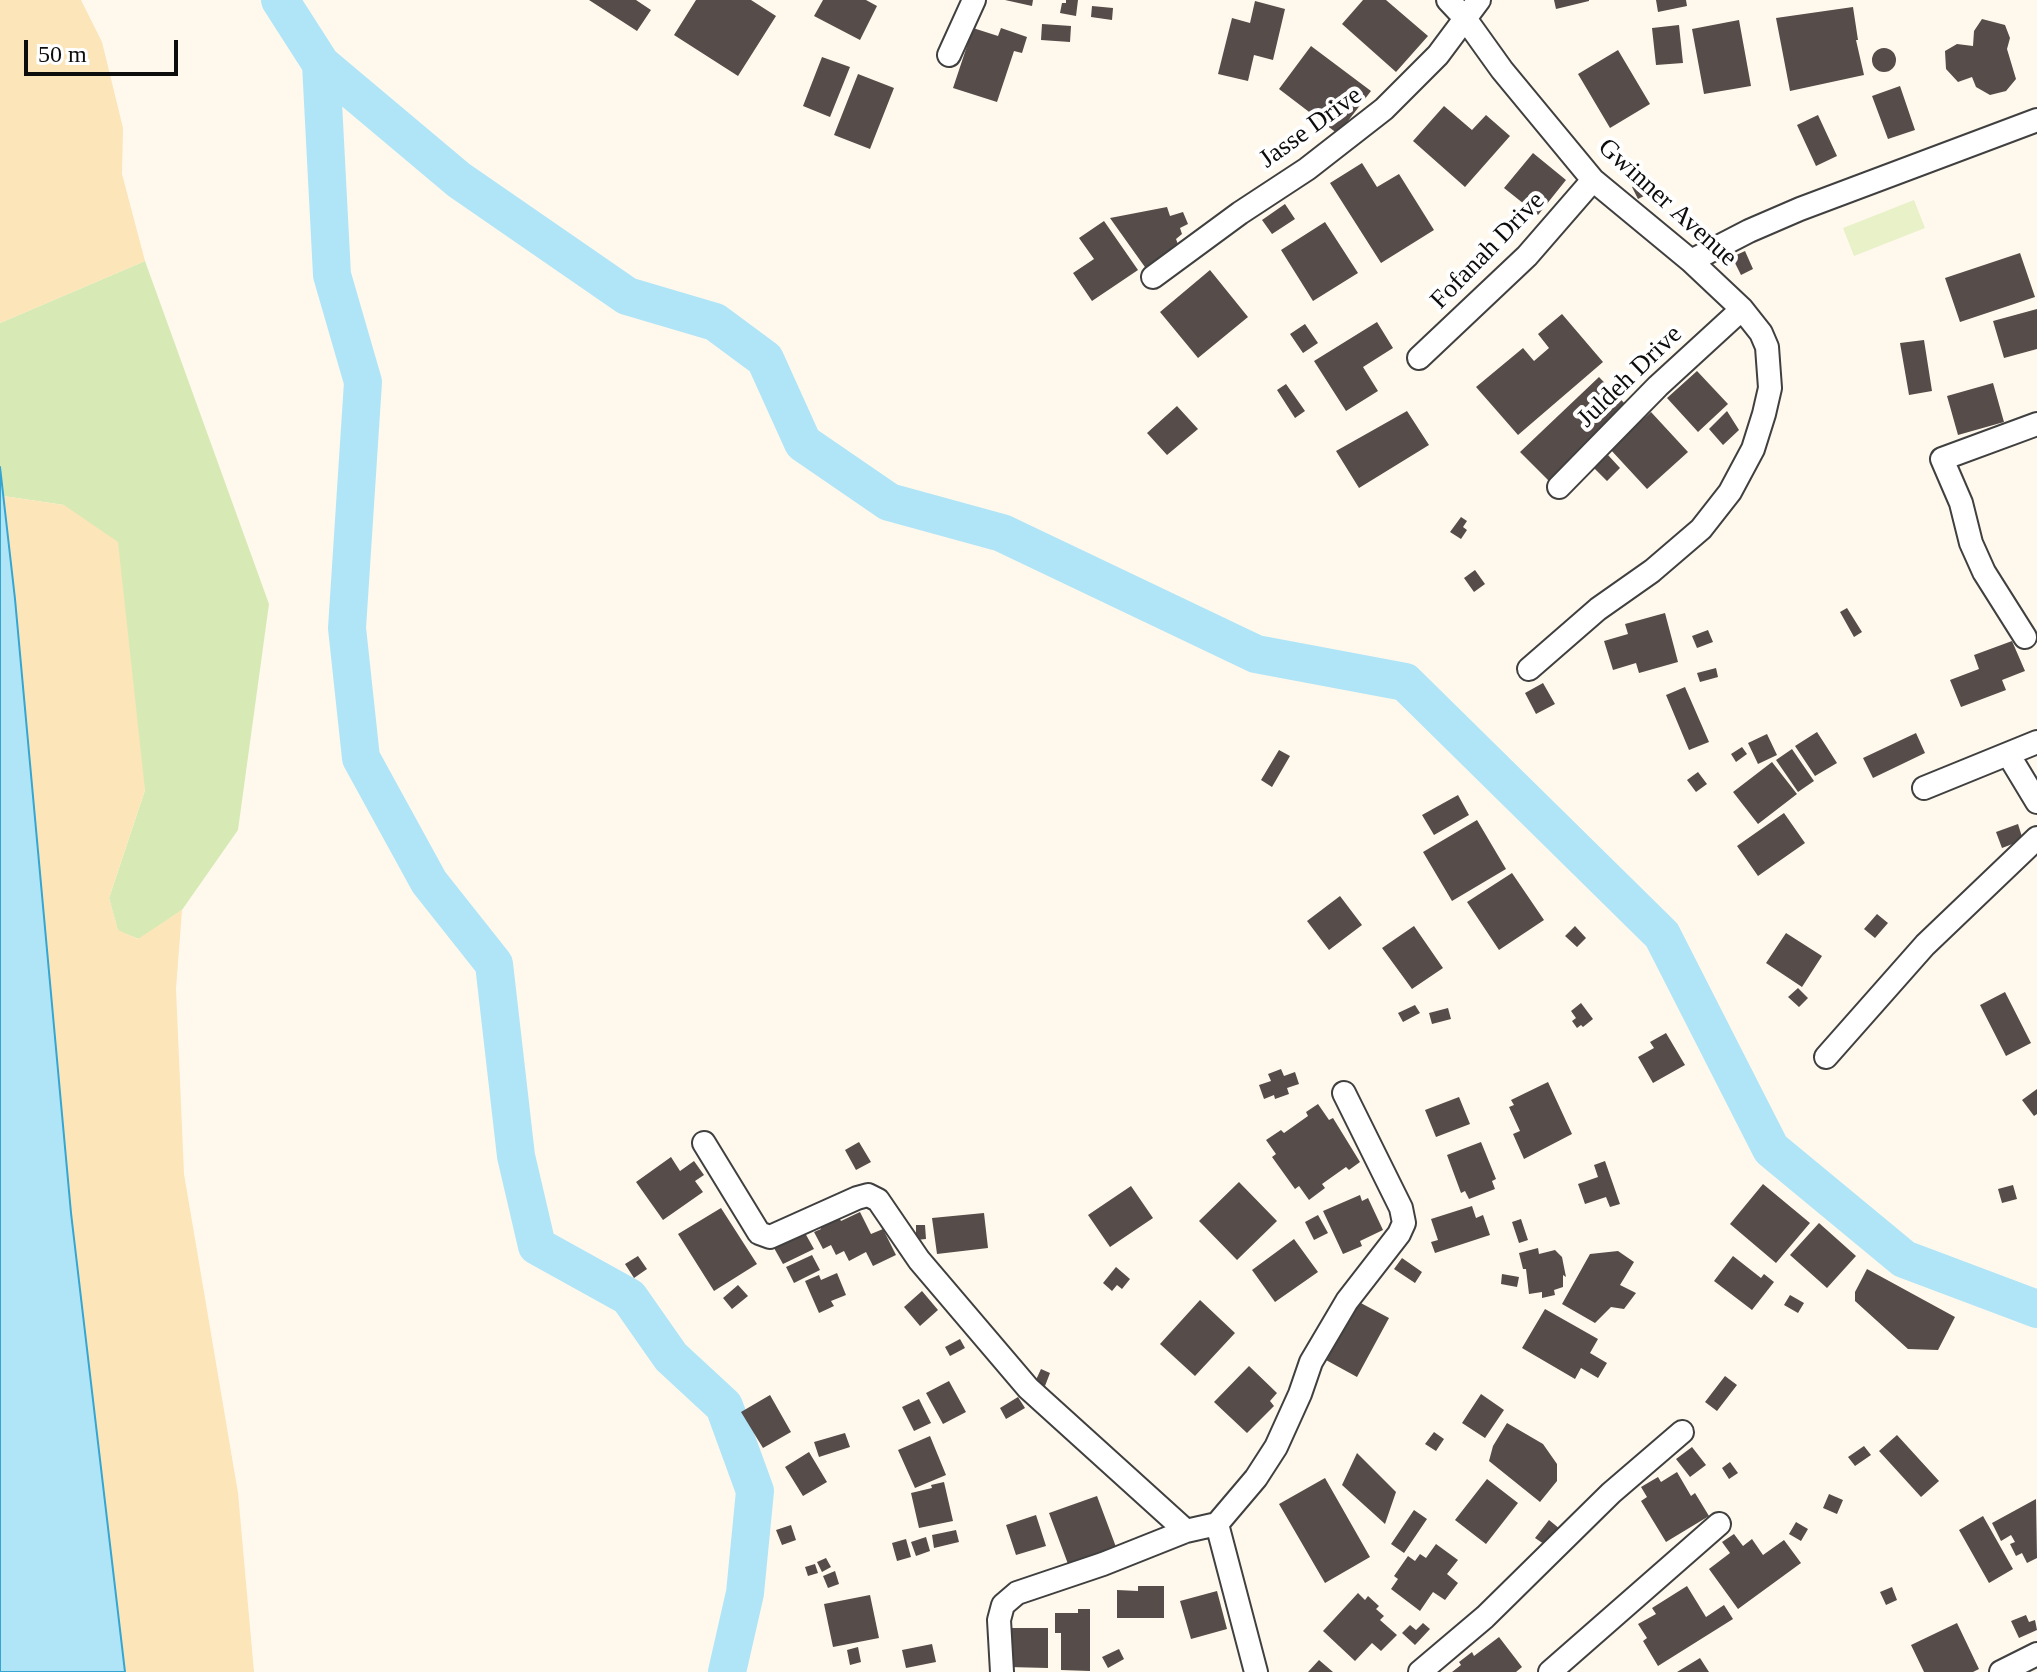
<!DOCTYPE html>
<style>
body{margin:0}
#map{position:relative;width:2037px;height:1672px;overflow:hidden;background:#fff9ed;font-family:Georgia,serif}
canvas{display:block}
.scale{position:absolute;left:24px;top:40px;width:154px;height:36px;box-sizing:border-box;border:4px solid #0d0d0d;border-top:0;padding-left:10px;font-size:24px;line-height:28px;white-space:nowrap;color:#0d0d0d;-webkit-text-stroke:6px #fff;paint-order:stroke}
</style>
<div id="map">
<canvas width="2037" height="1672"></canvas>
<div class="scale">50 m</div>
</div>
<script>
const c = document.querySelector('canvas').getContext('2d');
c.lineJoin = 'round';
function paint(path, color) { c.fillStyle = color; c.fill(path, 'evenodd'); }
const poly = rows => new Path2D(rows.map(r => 'M' + r).join(''));
function strokePath(path, color, width, dash) { c.strokeStyle = color; c.lineWidth = width; c.lineCap = dash ? 'butt' : 'round'; c.setLineDash(dash || []); c.stroke(path); }
function drawText(font, color, halo, rows, align = 'center') {
  c.font = font + ' Georgia,serif'; c.lineWidth = 8; c.setLineDash([]); c.textBaseline = 'middle'; c.strokeStyle = halo; c.fillStyle = color; for (const [text, x, y, turn = 0] of rows) {
    c.save(); c.translate(x, y); c.rotate((+turn || 0) * Math.PI / 180); c.textAlign = isNaN(turn) ? turn : align; if (halo) c.strokeText(text, 0, 0); c.fillText(text, 0, 0); c.restore();
  }
}
paint(poly([
 [145,261,269,604,238,830,182,910,139,939,118,931,109,898,145,790,64,505,3,496,0,467,0,323]
]), '#d7eab5');
paint(poly([
 [0,0,81,0,102,42,123,128,122,174,145,261,0,323],
 [3,496,64,505,118,542,145,790,109,898,118,930,138,939,182,910,176,989,184,1174,238,1493,254,1672,125,1672,71,1213]
]), '#fce5b8');
paint(poly([
 [1914,200,1925,228,1854,256,1843,228]
]), '#e8f1c8');
const water = poly([
 [0,467,15,599,71,1213,125,1672,0,1672,0,467]
]);
paint(water, '#b0e5f8');
strokePath(water, '#35a5d1', 2);
strokePath(poly([
 [280,0,321,64,459,180,627,296,715,322,765,359,803,443,889,502,1002,533,1256,654,1405,682,1662,935,1771,1149,1904,1259,2037,1309],
 [321,64,332,275,363,382,347,628,361,758,429,882,494,964,516,1156,537,1246,629,1297,671,1357,724,1406,755,1491,745,1593,727,1672]
]), '#b0e5f8', 38);
paint(poly([
 [589,0,636,0,651,10,637,31],
 [696,0,751,0,776,16,738,76,674,35],
 [823,0,866,0,877,6,860,40,814,16],
 [1005,0,1033,0,1032,6],
 [1066,0,1078,0,1076,16,1060,13,1062,3,1066,3],
 [1363,0,1386,0,1428,36,1396,72,1342,24],
 [1554,0,1589,0,1589,1,1556,9],
 [1656,0,1686,0,1687,6,1658,12],
 [1255,1,1285,9,1273,60,1254,55,1248,81,1218,74,1232,18,1250,23],
 [1092,6,1113,8,1112,20,1091,17],
 [1853,7,1858,40,1856,40,1864,75,1790,91,1776,18],
 [1982,19,2005,25,2010,38,2007,49,2016,79,2006,91,1990,95,1976,87,1972,77,1958,82,1946,69,1945,51,1957,44,1973,46,1974,31],
 [1739,20,1751,86,1704,94,1692,29],
 [1042,24,1071,26,1070,42,1041,40],
 [1679,25,1683,63,1656,65,1652,28],
 [973,28,998,36,1001,28,1027,37,1022,53,1014,51,997,102,953,88],
 [1311,46,1371,91,1338,134,1279,89],
 '1872 60a12 12 0 1 1 24 0a12 12 0 1 1-24 0Z',
 [1618,50,1650,104,1610,128,1578,74],
 [822,57,850,67,830,117,803,106],
 [858,74,894,88,870,149,834,135],
 [1900,86,1915,130,1888,139,1872,96],
 [1444,106,1472,130,1486,115,1510,136,1465,187,1413,141],
 [1818,115,1837,156,1816,166,1797,125],
 [1533,153,1566,180,1538,215,1504,188],
 [1362,163,1377,187,1399,174,1434,230,1381,263,1330,183],
 [1642,182,1648,194,1638,199,1632,187],
 [1285,204,1295,219,1272,234,1262,220],
 [1167,207,1170,216,1183,212,1188,224,1180,228,1182,234,1176,239,1179,247,1147,270,1110,218],
 [1104,221,1138,270,1092,301,1073,273,1094,259,1079,238],
 [1325,222,1358,273,1313,301,1281,250],
 [1745,251,1753,269,1741,275,1732,257],
 [2020,253,2035,297,1960,322,1945,278],
 [1210,270,1248,317,1198,358,1160,312],
 [2037,309,2037,349,2004,358,1993,321],
 [1562,314,1603,362,1518,435,1476,387,1523,348,1534,361,1549,348,1538,334],
 [1377,322,1393,348,1363,367,1378,391,1346,411,1314,361],
 [1305,324,1318,343,1303,353,1290,334],
 [1924,340,1932,391,1909,395,1900,343],
 [1697,371,1728,404,1698,432,1667,398],
 [1599,377,1629,408,1551,483,1520,452],
 [1993,383,2004,422,1958,435,1947,396],
 [1286,384,1305,411,1295,418,1277,390],
 [1177,406,1198,429,1167,455,1147,433],
 [1407,411,1429,445,1359,488,1336,451],
 [1727,411,1739,430,1723,445,1709,429],
 [1651,412,1688,452,1647,489,1610,449],
 [1608,455,1620,468,1607,481,1594,468],
 [1461,517,1467,521,1463,527,1467,530,1461,539,1450,532],
 [1475,570,1485,584,1474,592,1464,578],
 [1847,608,1862,632,1854,637,1840,612],
 [1665,613,1678,662,1639,673,1636,663,1613,670,1604,641,1628,634,1625,624],
 [1708,630,1713,642,1697,648,1692,636],
 [2012,641,2025,671,2002,680,2006,690,1961,707,1950,680,1979,669,1974,655],
 [1716,668,1718,677,1700,682,1697,673],
 [1543,683,1555,704,1536,714,1525,693],
 [1685,687,1709,742,1689,750,1666,695],
 [1817,732,1837,763,1815,776,1795,746],
 [1916,733,1925,753,1873,778,1863,758],
 [1767,734,1777,755,1758,764,1748,743],
 [1742,747,1747,754,1736,762,1731,754],
 [1792,749,1814,781,1798,792,1776,760],
 [1279,750,1290,756,1272,787,1261,780],
 [1772,762,1797,794,1758,824,1733,792],
 [1698,772,1707,784,1696,792,1687,780],
 [1458,795,1469,815,1434,835,1422,815],
 [1784,813,1805,843,1758,876,1737,846],
 [1477,820,1506,869,1452,901,1423,852],
 [2018,824,2023,840,2002,848,1996,832],
 [1512,873,1544,920,1499,950,1467,902],
 [1340,896,1362,925,1329,950,1307,921],
 [1877,914,1888,923,1875,938,1864,929],
 [1414,926,1443,968,1412,989,1382,948],
 [1575,926,1586,938,1577,947,1565,936],
 [1786,933,1822,956,1802,987,1766,963],
 [1798,988,1808,998,1799,1007,1788,997],
 [2005,992,2031,1043,2006,1056,1980,1005],
 [1581,1003,1593,1019,1583,1027,1581,1025,1577,1028,1572,1021,1576,1018,1571,1011],
 [1415,1005,1420,1013,1403,1022,1398,1013],
 [1448,1008,1451,1019,1432,1024,1429,1013],
 [1666,1033,1685,1065,1653,1083,1638,1057,1654,1048,1650,1042],
 [1281,1069,1284,1076,1295,1072,1299,1084,1287,1088,1289,1094,1275,1099,1274,1095,1264,1099,1259,1085,1271,1081,1268,1074],
 [1548,1082,1572,1134,1524,1159,1513,1134,1520,1131,1509,1107,1514,1105,1511,1100],
 [2037,1089,2037,1114,2034,1116,2022,1100],
 [1459,1097,1470,1124,1436,1137,1425,1110],
 [1318,1104,1329,1120,1333,1118,1360,1162,1349,1170,1346,1167,1322,1184,1325,1188,1309,1200,1299,1186,1295,1189,1272,1157,1276,1154,1266,1140,1281,1130,1284,1133,1308,1116,1306,1112],
 [859,1142,871,1162,856,1170,845,1150],
 [1481,1142,1496,1179,1492,1181,1495,1189,1469,1199,1465,1191,1461,1193,1447,1155],
 [671,1157,680,1171,694,1161,704,1175,695,1181,703,1192,663,1220,636,1182],
 [1605,1161,1620,1204,1610,1207,1606,1197,1585,1204,1578,1184,1598,1177,1594,1165],
 [1239,1182,1277,1221,1237,1260,1199,1221],
 [1763,1184,1810,1223,1776,1263,1730,1224],
 [2013,1185,2017,1199,2002,1203,1998,1189],
 [1131,1186,1153,1218,1110,1247,1088,1215],
 [1360,1195,1362,1201,1368,1198,1383,1230,1360,1241,1362,1246,1343,1254,1323,1211],
 [1472,1206,1476,1218,1483,1215,1490,1235,1435,1253,1431,1242,1438,1240,1431,1219],
 [721,1208,757,1264,714,1291,678,1234],
 [860,1212,871,1234,883,1229,896,1255,873,1266,866,1252,849,1261,844,1251,836,1255,831,1245,823,1249,814,1232,821,1229,818,1224,837,1214,841,1221],
 [984,1213,988,1248,937,1254,932,1218],
 [1318,1215,1328,1233,1314,1240,1305,1222],
 [1521,1219,1528,1240,1519,1243,1512,1222],
 [1819,1223,1856,1256,1827,1288,1790,1255],
 [916,1225,925,1225,926,1239,916,1240],
 [805,1233,814,1249,783,1264,774,1248],
 [1294,1239,1318,1272,1275,1302,1252,1270],
 [1538,1248,1539,1254,1555,1250,1562,1257,1566,1277,1563,1275,1563,1287,1554,1290,1555,1295,1542,1298,1542,1292,1529,1294,1526,1269,1523,1269,1519,1253],
 [1618,1251,1634,1262,1620,1285,1636,1293,1624,1309,1611,1307,1595,1323,1562,1304,1590,1254],
 [812,1255,820,1270,794,1283,786,1267],
 [638,1256,647,1269,634,1278,625,1264],
 [1733,1256,1761,1278,1764,1274,1774,1282,1752,1310,1714,1281],
 [1402,1258,1422,1272,1415,1283,1394,1269],
 [1116,1267,1130,1279,1122,1289,1117,1285,1112,1291,1103,1283],
 [1867,1269,1955,1317,1938,1350,1908,1349,1855,1301,1855,1292],
 [837,1273,846,1295,831,1301,834,1306,819,1313,805,1281,819,1275,821,1280],
 [1502,1274,1519,1277,1517,1287,1501,1284],
 [738,1285,748,1296,732,1309,723,1298],
 [922,1291,938,1310,920,1326,904,1307],
 [1790,1295,1804,1303,1798,1313,1784,1305],
 [1200,1300,1235,1333,1195,1376,1160,1344],
 [1357,1301,1389,1318,1357,1377,1326,1360],
 [1545,1309,1598,1339,1590,1353,1607,1363,1598,1378,1581,1368,1575,1379,1522,1348],
 [960,1339,965,1348,950,1356,945,1347],
 [1249,1366,1277,1393,1270,1401,1274,1406,1247,1433,1214,1402],
 [1041,1369,1050,1373,1045,1386,1035,1382],
 [1725,1376,1737,1385,1717,1411,1705,1402],
 [949,1381,966,1412,943,1424,926,1393],
 [1481,1394,1504,1410,1485,1438,1462,1423],
 [770,1395,791,1432,763,1448,741,1412],
 [1018,1397,1025,1408,1006,1419,1000,1408],
 [919,1399,931,1423,914,1431,902,1407],
 [1507,1423,1543,1444,1557,1464,1557,1481,1540,1502,1489,1461,1493,1446],
 [1434,1432,1444,1439,1436,1451,1425,1444],
 [845,1433,850,1447,819,1457,814,1442],
 [1897,1435,1939,1481,1921,1497,1879,1451],
 [930,1436,946,1475,915,1488,898,1450],
 [1864,1446,1871,1455,1855,1466,1848,1457],
 [1692,1447,1706,1465,1690,1477,1676,1459],
 [809,1452,827,1482,803,1496,785,1467],
 [1357,1453,1396,1492,1385,1524,1342,1485],
 [1730,1462,1738,1473,1729,1479,1722,1468],
 [1677,1472,1691,1496,1695,1493,1709,1516,1666,1542,1641,1501,1647,1497,1641,1487,1658,1477,1661,1482],
 [1325,1478,1370,1557,1325,1583,1279,1504],
 [1487,1479,1518,1503,1486,1544,1455,1520],
 [944,1482,953,1521,919,1528,911,1493,932,1488,931,1485],
 [1829,1494,1843,1500,1837,1514,1823,1508],
 [1097,1496,1116,1547,1068,1564,1049,1513],
 [2036,1499,2037,1558,2027,1563,2022,1553,2016,1556,2010,1544,2015,1542,2011,1535,2001,1541,1992,1523],
 [1414,1510,1427,1519,1404,1553,1391,1544],
 [1036,1515,1046,1546,1016,1555,1006,1525],
 [1983,1516,2013,1569,1989,1583,1959,1530],
 [1549,1520,1560,1529,1547,1546,1535,1538],
 [1796,1522,1808,1529,1801,1541,1789,1534],
 [791,1525,796,1540,782,1545,776,1530],
 [956,1530,959,1542,934,1548,932,1535],
 [1734,1534,1743,1546,1752,1539,1763,1555,1784,1540,1801,1563,1738,1609,1709,1569,1730,1553,1722,1542],
 [926,1537,930,1551,916,1556,911,1542],
 [906,1539,911,1557,897,1561,892,1543],
 [1436,1544,1458,1560,1447,1574,1458,1583,1445,1600,1433,1592,1420,1611,1391,1589,1398,1579,1394,1576,1408,1556,1415,1561,1420,1554,1426,1558],
 [826,1558,831,1567,822,1572,817,1562],
 [815,1564,818,1573,808,1576,805,1567],
 [835,1571,839,1584,828,1588,823,1576],
 [1138,1586,1164,1586,1164,1618,1117,1618,1117,1590,1138,1591],
 [1687,1586,1706,1617,1724,1605,1733,1619,1658,1666,1643,1641,1647,1638,1638,1624,1656,1614,1652,1608],
 [1892,1587,1897,1600,1886,1605,1880,1592],
 [1217,1591,1227,1629,1191,1639,1180,1601],
 [1358,1593,1365,1600,1368,1596,1379,1606,1376,1609,1384,1616,1380,1620,1397,1635,1381,1651,1372,1643,1355,1661,1323,1631],
 [870,1595,879,1638,833,1647,824,1604],
 [1078,1609,1090,1609,1090,1671,1061,1670,1061,1633,1055,1633,1055,1613,1078,1613],
 [2026,1615,2029,1622,2035,1620,2037,1630,2019,1638,2011,1621],
 [1423,1623,1430,1629,1415,1645,1402,1633,1410,1625,1416,1630],
 [1957,1623,1979,1669,1973,1672,1924,1672,1911,1645],
 [1008,1628,1048,1628,1048,1668,1008,1667],
 [1499,1637,1522,1667,1516,1672,1452,1672,1461,1665,1459,1662,1472,1652,1474,1656],
 [932,1644,936,1662,906,1668,902,1650],
 [858,1647,861,1662,850,1665,847,1650],
 [1119,1649,1124,1659,1108,1668,1102,1657],
 [1700,1658,1709,1672,1677,1672],
 [1319,1660,1333,1672,1308,1672]
]), '#564c49');
const minor = poly([
 [1448,0,1464,17,1502,70,1593,180,1691,261,1742,309,1761,333,1767,347,1770,388,1764,414,1753,449,1730,492,1701,529,1652,571,1598,609,1529,669],
 [949,55,974,0],
 [1691,261,1749,231,1800,209,2037,120],
 [1153,277,1240,213,1307,169,1384,109,1438,55,1479,0],
 [1419,358,1527,256,1593,180],
 [1559,487,1658,386,1742,309],
 [2025,637,1984,572,1971,543,1961,503,1942,459,2037,424],
 [2008,754,2037,802],
 [1924,788,2037,742],
 [1826,1057,1925,945,2037,838],
 [704,1143,759,1233,770,1237,857,1198,868,1195,878,1200,919,1260,1028,1388,1186,1531],
 [1217,1524,1256,1672],
 [1002,1672,999,1620,1003,1605,1017,1593,1103,1564,1186,1531,1217,1524,1256,1478,1276,1447,1300,1394,1311,1362,1347,1301,1399,1234,1404,1223,1401,1208,1344,1093],
 [1420,1672,1485,1617,1611,1493,1682,1432],
 [1550,1672,1719,1524],
 [2001,1672,2037,1654]
]);
strokePath(minor, '#404040', 26);
strokePath(minor, '#fff', 22);
drawText('26px', '#0d0d0d', '#fff', [
 ["Jasse Drive",1311,128,-36],
 ["Gwinner Avenue",1667,203,42],
 ["Fofanah Drive",1488,251,-46],
 ["Juldeh Drive",1630,377,-44]
]);
</script>
